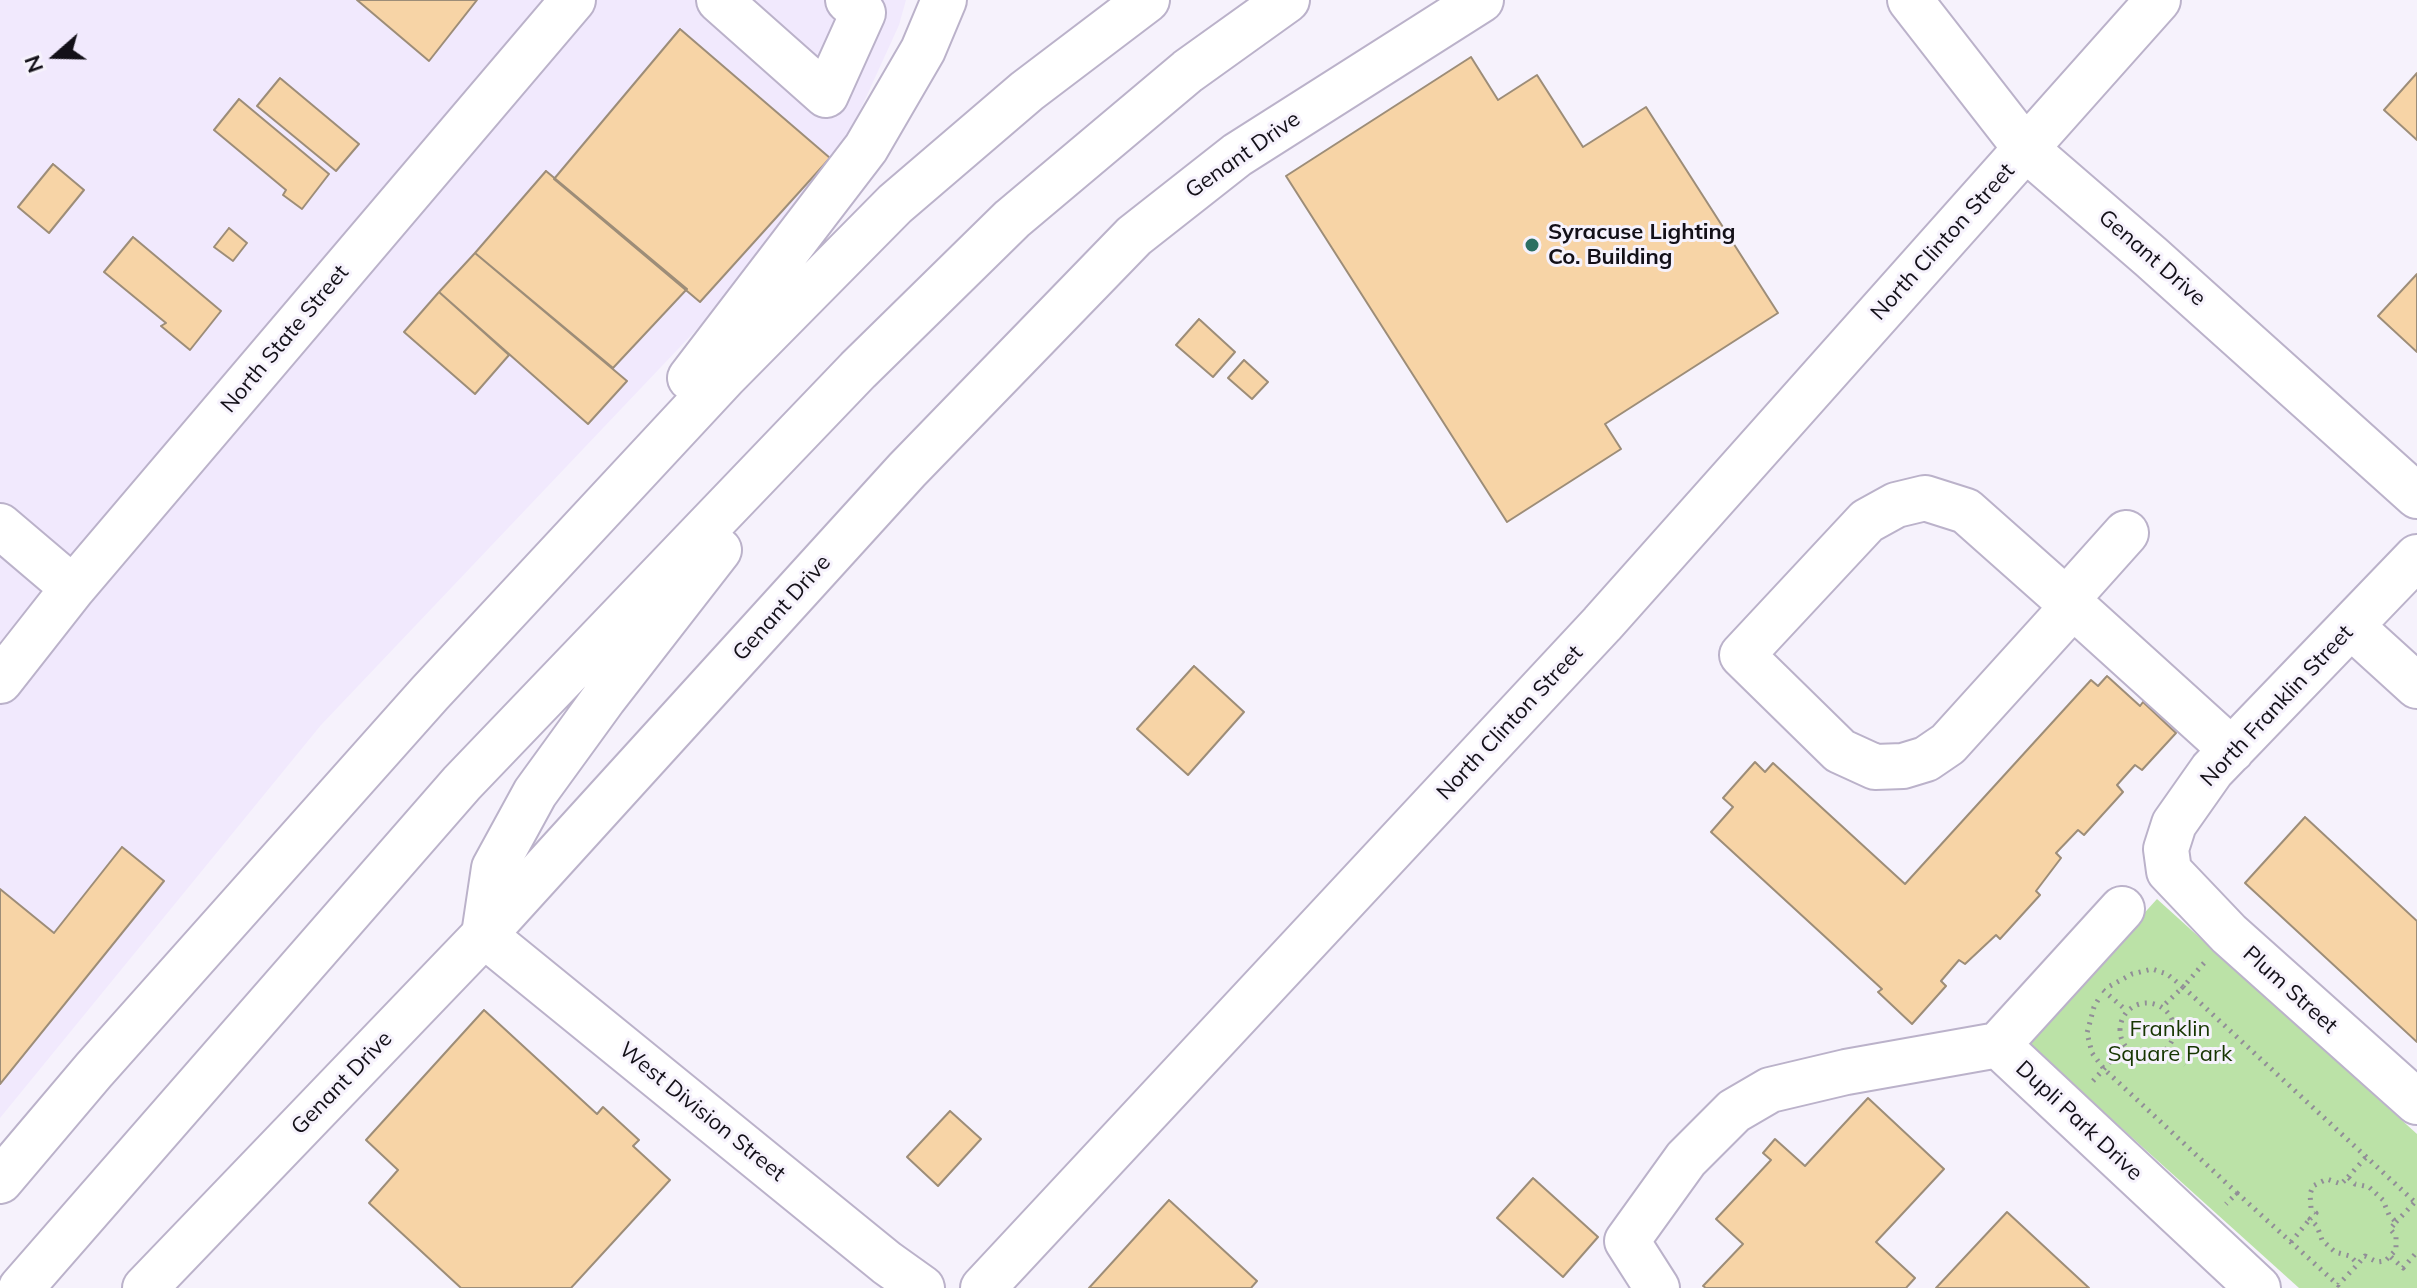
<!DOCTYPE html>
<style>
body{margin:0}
#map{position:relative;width:2417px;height:1288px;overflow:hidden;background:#f6f2fc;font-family:Mulish,sans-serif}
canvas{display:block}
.north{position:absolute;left:16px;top:16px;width:80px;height:80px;-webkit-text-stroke:6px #f6f2fc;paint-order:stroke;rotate:250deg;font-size:22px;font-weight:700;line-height:32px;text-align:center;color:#131018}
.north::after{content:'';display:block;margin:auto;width:28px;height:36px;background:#131018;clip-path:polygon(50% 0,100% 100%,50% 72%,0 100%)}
</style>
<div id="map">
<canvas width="2417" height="1288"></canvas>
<div class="north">N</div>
</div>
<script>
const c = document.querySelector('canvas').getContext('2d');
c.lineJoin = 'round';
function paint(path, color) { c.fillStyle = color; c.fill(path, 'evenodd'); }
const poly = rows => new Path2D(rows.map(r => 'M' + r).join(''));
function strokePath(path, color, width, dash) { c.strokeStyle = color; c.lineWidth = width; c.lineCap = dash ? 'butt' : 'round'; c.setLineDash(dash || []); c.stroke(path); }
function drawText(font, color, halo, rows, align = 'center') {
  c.font = font + ' Mulish,sans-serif'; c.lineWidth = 6; c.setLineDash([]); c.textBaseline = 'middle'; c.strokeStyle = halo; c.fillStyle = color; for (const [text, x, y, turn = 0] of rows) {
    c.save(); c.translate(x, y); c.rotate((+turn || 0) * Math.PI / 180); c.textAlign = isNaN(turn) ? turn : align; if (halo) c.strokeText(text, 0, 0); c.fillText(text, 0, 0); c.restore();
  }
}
paint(poly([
 [0,0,906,0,899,25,827,183,698,328,321,725,0,1118]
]), '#f1e9fd');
paint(poly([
 [2157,899,2417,1134,2417,1288,2299,1288,2027,1043]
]), '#bbe2a7');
const building = poly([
 [357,0,477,0,429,61,357,0],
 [680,29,830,158,700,302,554,179,680,29],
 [1471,57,1498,100,1537,75,1583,147,1646,107,1778,313,1605,424,1621,449,1507,522,1286,176,1471,57],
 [2417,73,2417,140,2384,110,2417,73],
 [280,78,359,144,336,171,257,106,280,78],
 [239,99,329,174,302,209,283,195,286,190,214,130,239,99],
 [53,164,84,190,49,233,18,207,53,164],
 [546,171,687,289,613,368,475,253,546,171],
 [229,228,247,243,233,261,214,247,229,228],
 [133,237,221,311,190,350,161,326,166,323,104,272,133,237],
 [475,253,627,381,588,424,439,292,475,253],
 [2417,274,2417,352,2378,316,2417,274],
 [439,292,509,355,475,394,404,332,439,292],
 [1199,319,1235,352,1213,377,1176,345,1199,319],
 [1244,360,1268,382,1252,399,1228,378,1244,360],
 [1194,666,1244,712,1188,775,1137,729,1194,666],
 [2107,676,2140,706,2143,702,2176,733,2142,770,2135,765,2117,785,2123,792,2084,835,2078,830,2056,853,2061,858,2036,891,2040,895,2000,939,1996,935,1965,964,1959,960,1941,981,1946,986,1912,1024,1878,992,1882,989,1711,832,1733,807,1723,798,1755,762,1765,772,1773,763,1905,884,2091,680,2098,686,2107,676],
 [2305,817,2417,921,2417,1042,2245,883,2305,817],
 [122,847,164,881,0,1084,0,889,54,933,122,847],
 [484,1010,597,1114,603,1107,639,1140,633,1146,670,1180,571,1288,461,1288,369,1203,398,1170,366,1140,484,1010],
 [1868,1098,1944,1169,1876,1242,1915,1278,1906,1288,1706,1288,1703,1286,1743,1244,1716,1219,1771,1160,1763,1153,1775,1139,1805,1166,1868,1098],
 [950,1111,981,1139,938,1186,907,1157,950,1111],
 [1533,1178,1598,1237,1563,1277,1497,1218,1533,1178],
 [1169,1200,1257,1281,1251,1288,1089,1288,1169,1200],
 [2007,1212,2089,1288,1936,1288,2007,1212]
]);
paint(building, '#f7d4a6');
strokePath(building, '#9d8d78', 2);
const minor = poly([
 [719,0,826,95,863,13,848,0],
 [1910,0,2026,149,2151,257,2417,496],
 [0,526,73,588],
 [2417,557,2212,770,2174,824,2166,849,2169,871,2229,934,2417,1102],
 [2066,600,2126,533],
 [2073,606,1966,511,1925,498,1896,505,1867,521,1742,655,1840,751,1875,767,1903,766,1926,759,1948,744,2073,606,2232,750],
 [2351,626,2417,686],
 [0,681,73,588,573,0],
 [2122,909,1998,1045,2258,1288],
 [922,1288,887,1263,484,935,907,470,1134,236,1237,155,1481,0],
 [983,1288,1602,624,2158,0],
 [1657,1288,1627,1241,1686,1159,1734,1111,1770,1090,1846,1072,1998,1045]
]);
const major = poly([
 [145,1288,484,935]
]);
const highway = poly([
 [690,378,866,148,923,50,944,0],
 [484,935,494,868,535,793,604,698,719,550],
 [0,1181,94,1070,430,693,725,376,895,204,1027,91,1147,0],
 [21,1288,462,783,858,370,1012,219,1188,71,1287,0]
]);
strokePath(minor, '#bbb2ca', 48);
strokePath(major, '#bbb2ca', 48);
strokePath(highway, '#bbb2ca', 48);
strokePath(poly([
 [2204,963,2183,987,2417,1204],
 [2110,986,2132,974,2152,969,2167,974,2183,987,2162,1007],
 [2103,990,2127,1011],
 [2098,1000,2094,1007,2087,1033,2092,1053,2104,1069,2237,1193,2226,1204],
 '2120 1030a27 27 0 1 1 54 0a27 27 0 1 1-54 0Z',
 [2167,1049,2185,1065],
 [2093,1081,2124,1046],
 [2348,1177,2367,1156],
 [2237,1193,2338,1285,2358,1264,2365,1256,2377,1262,2385,1261,2396,1250,2396,1236,2390,1229,2396,1222,2389,1215,2383,1200,2369,1187,2355,1184,2348,1177,2341,1184,2327,1179,2313,1186,2310,1194,2311,1208,2316,1213,2310,1219,2317,1226,2322,1240,2335,1252,2350,1256,2358,1264],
 [2396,1222,2415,1202],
 [2291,1242,2310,1219],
 [2391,1257,2403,1268,2417,1252]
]), '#918e97', 5, [2, 6]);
strokePath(minor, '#fff', 44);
strokePath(major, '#fff', 44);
strokePath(highway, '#fff', 44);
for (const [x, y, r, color] of [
 [1532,245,8,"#2b6f62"]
]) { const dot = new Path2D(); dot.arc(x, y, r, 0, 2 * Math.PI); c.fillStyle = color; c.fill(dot); strokePath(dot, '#f6f2fc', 3); }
drawText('22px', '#131018', '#f6f2fc', [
 ["Genant Drive",1243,155,-35],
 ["North Clinton Street",1943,242,-48],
 ["Genant Drive",2152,258,41],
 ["North State Street",285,339,-50],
 ["Genant Drive",782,608,-48],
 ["North Franklin Street",2277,706,-47],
 ["North Clinton Street",1510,723,-47],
 ["Plum Street",2290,990,42],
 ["Genant Drive",342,1083,-46],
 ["West Division Street",702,1112,39],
 ["Dupli Park Drive",2079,1121,43]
]);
drawText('bold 22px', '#131018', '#f6f2fc', [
 ["Syracuse Lighting",1548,232],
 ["Co. Building",1548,257]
], 'left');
drawText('22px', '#163500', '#f6f2fc', [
 ["Franklin",2170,1029],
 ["Square Park",2170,1054]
]);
</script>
